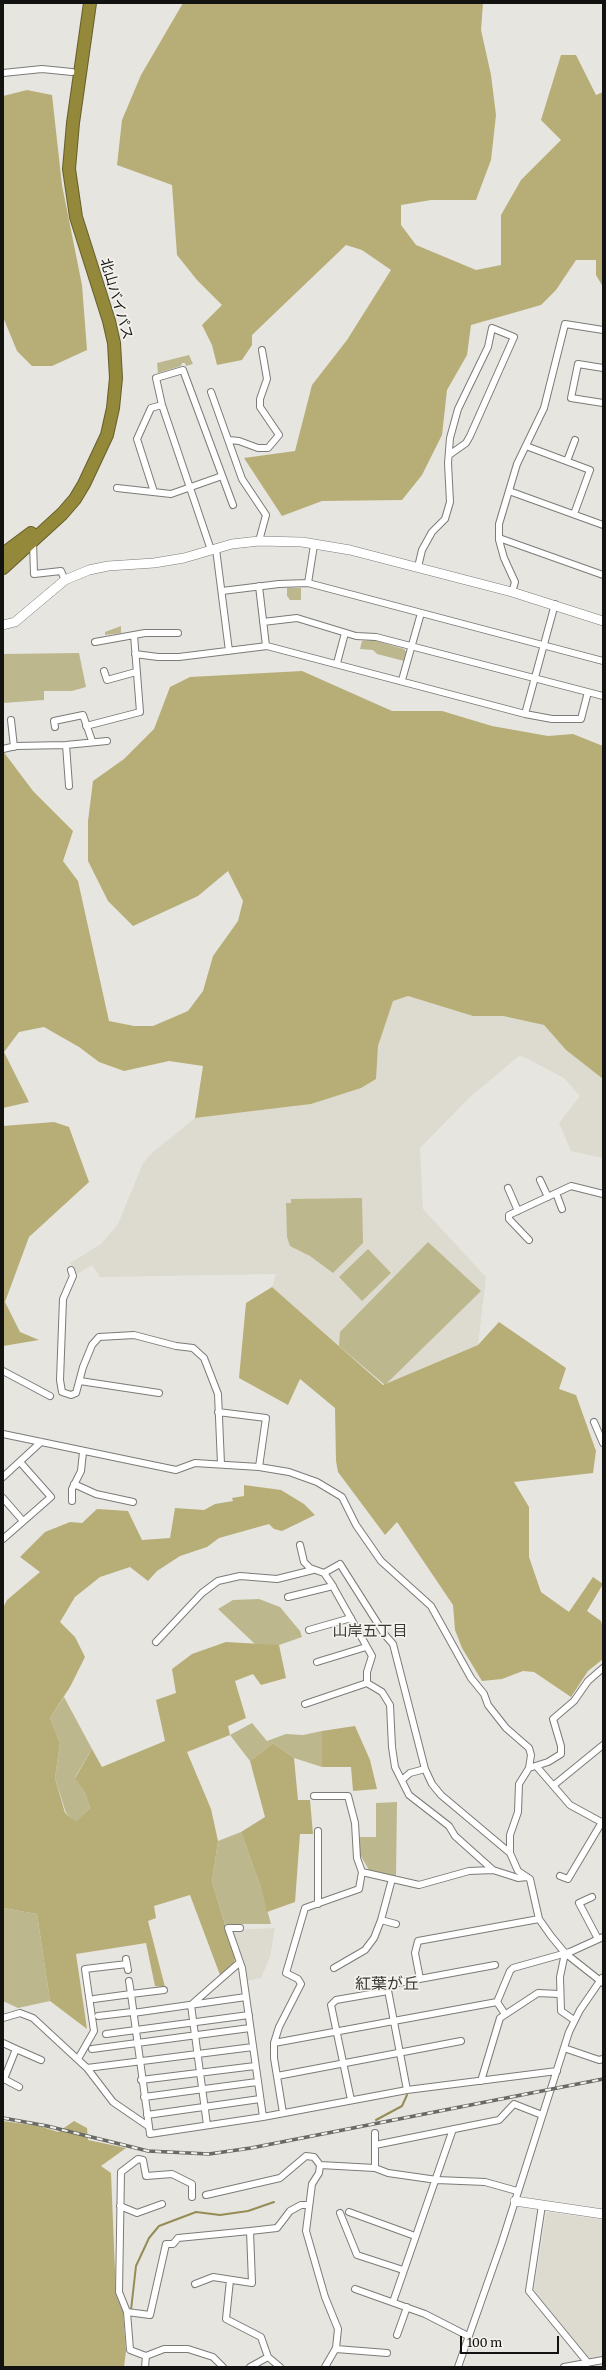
<!DOCTYPE html>
<meta charset="utf-8">
<style>
body{margin:0}
#map{position:relative;width:606px;height:2370px;overflow:hidden;background:#e6e5e0;font-family:Merriweather,serif}
canvas{display:block}
.frame{position:absolute;inset:0;border:4px solid #121210;pointer-events:none}
.scale{position:absolute;left:460px;top:2336px;width:99px;height:18px;box-sizing:border-box;border:2px solid #121210;border-top:0;padding-left:5px;font-size:12px;line-height:14px;white-space:nowrap;color:#121210;-webkit-text-stroke:3px #f3f2ed;paint-order:stroke}
</style>
<div id="map">
<canvas width="606" height="2370"></canvas>
<div class="frame"></div>
<div class="scale">100 m</div>
</div>
<script>
const c = document.querySelector('canvas').getContext('2d');
c.lineJoin = 'round';
function paint(path, color) { c.fillStyle = color; c.fill(path, 'evenodd'); }
const poly = rows => new Path2D(rows.map(r => 'M' + r).join(''));
function strokePath(path, color, width, dash) { c.strokeStyle = color; c.lineWidth = width; c.lineCap = dash ? 'butt' : 'round'; c.setLineDash(dash || []); c.stroke(path); }
function drawText(font, color, halo, rows, align = 'center') {
  c.font = font + ' Merriweather,"Noto Sans JP",serif'; c.lineWidth = 3.5; c.setLineDash([]); c.textBaseline = 'middle'; c.strokeStyle = halo; c.fillStyle = color; for (const [text, x, y, turn = 0] of rows) {
    c.save(); c.translate(x, y); c.rotate((+turn || 0) * Math.PI / 180); c.textAlign = isNaN(turn) ? turn : align; if (halo) c.strokeText(text, 0, 0); c.fillText(text, 0, 0); c.restore();
  }
}
paint(poly([
 [408,996,473,1016,503,1016,544,1025,566,1050,603,1079,603,1158,571,1151,559,1123,580,1096,564,1078,520,1055,470,1097,420,1148,423,1209,486,1277,478,1345,384,1385,272,1287,276,1274,100,1277,92,1265,77,1274,70,1263,101,1244,118,1224,143,1163,152,1153,195,1118,311,1104,375,1079,378,1046,393,1001],
 [275,1928,270,1957,261,1978,246,1981,231,1930],
 [549,2212,603,2220,603,2356,589,2358,534,2290,546,2213]
]), '#dddbcf');
paint(poly([
 [189,355,193,364,186,366,185,363,182,363,181,366,158,373,157,363],
 [287,588,301,588,301,600,290,600,287,596],
 [121,626,121,633,105,635,105,632],
 [373,640,404,649,406,652,404,661,377,654,373,650,360,649,362,641],
 [79,653,86,687,72,691,44,691,44,700,3,703,3,654],
 [362,1198,363,1243,333,1273,310,1256,290,1246,287,1237,286,1203,291,1203,291,1199],
 [428,1242,481,1291,385,1385,339,1346,340,1332],
 [368,1249,391,1273,362,1301,339,1277],
 [259,1599,280,1607,300,1631,302,1637,279,1645,256,1645,218,1609,233,1600],
 [64,1697,92,1749,75,1777,85,1793,90,1808,76,1823,66,1813,55,1778,60,1743,50,1718],
 [252,1723,267,1741,286,1734,303,1735,322,1731,322,1767,294,1758,273,1743,250,1761,230,1735],
 [397,1802,396,1876,369,1870,359,1853,360,1837,376,1837,376,1803],
 [241,1832,261,1888,271,1924,225,1924,212,1882,218,1841],
 [3,1908,37,1914,50,2001,18,2008,3,2001]
]), '#bdb78d');
paint(poly([
 [183,3,483,3,481,30,491,75,496,115,491,160,476,200,431,200,401,205,401,225,416,245,476,270,501,265,501,215,521,180,561,140,541,120,561,55,576,55,596,95,603,92,603,287,596,275,596,260,576,260,556,290,541,305,471,325,467,355,447,390,442,435,422,475,402,500,322,501,282,516,244,458,295,451,312,385,347,340,391,270,362,250,346,245,252,335,252,345,242,360,217,365,212,345,202,325,222,305,197,280,177,255,172,185,117,165,122,120,141,75],
 [27,90,52,95,62,185,82,285,87,350,52,366,32,366,17,351,3,317,3,96],
 [302,671,392,711,442,711,492,726,548,736,573,734,603,746,603,1079,566,1050,544,1025,503,1016,473,1016,408,996,393,1001,378,1046,376,1079,361,1088,311,1104,195,1118,203,1066,169,1061,124,1071,99,1062,79,1047,44,1027,19,1032,4,1052,29,1102,3,1108,3,751,33,791,73,831,63,861,78,881,109,1021,134,1026,153,1026,188,1011,203,991,213,956,238,921,243,901,228,871,198,896,133,926,108,901,88,861,88,821,93,781,124,759,154,729,170,687,190,677],
 [54,1122,69,1127,89,1182,29,1237,5,1302,20,1332,39,1340,3,1346,3,1126],
 [272,1287,383,1385,478,1345,499,1322,566,1368,559,1389,576,1395,596,1451,593,1473,514,1482,529,1507,529,1557,541,1592,569,1612,593,1577,603,1584,587,1611,601,1621,603,1629,603,1659,588,1671,571,1697,534,1672,523,1671,502,1679,482,1681,462,1648,455,1630,453,1605,397,1522,385,1535,338,1472,336,1461,335,1408,300,1379,288,1405,239,1378,246,1303],
 [244,1485,281,1490,304,1504,315,1515,282,1531,274,1529,269,1524,219,1538,207,1547,180,1556,157,1571,148,1581,130,1567,100,1577,75,1597,60,1622,75,1637,85,1657,70,1687,50,1718,60,1743,55,1778,65,1813,76,1822,90,1808,85,1793,75,1778,92,1749,102,1767,165,1741,156,1700,176,1693,172,1669,192,1654,226,1642,279,1645,286,1678,261,1685,253,1674,235,1681,246,1718,228,1726,230,1735,187,1752,211,1809,218,1841,212,1882,235,1957,234,1964,220,1975,190,1895,154,1906,156,1918,148,1921,165,1987,155,1986,146,1943,76,1954,87,2029,50,2001,37,1914,3,1908,3,1608,7,1600,40,1572,20,1557,45,1532,70,1522,82,1523,97,1509,128,1511,142,1540,170,1538,175,1508,204,1510,215,1504,233,1501,232,1498,244,1496],
 [355,1726,370,1760,377,1789,353,1791,351,1767,322,1767,322,1731],
 [273,1743,294,1758,298,1800,310,1800,313,1834,300,1834,295,1902,267,1912,261,1888,241,1832,265,1817,250,1761],
 [3,2121,39,2126,58,2132,74,2121,87,2128,88,2140,126,2148,101,2166,111,2173,116,2295,123,2311,126,2351,124,2367,3,2367]
]), '#b7ae77');
strokePath(poly([
 [376,2120,402,2106,407,2095],
 [131,2310,136,2266,149,2238,159,2226,196,2212,220,2215,248,2211,274,2202]
]), '#958c56', 2);
const street = poly([
 [3,73,42,69,72,72],
 [603,368,578,364,571,398,603,403],
 [211,392,242,479,266,515,259,541],
 [229,440,239,441,258,448,268,448,279,435,260,407,260,399,267,379,262,350],
 [526,446,590,470,574,514],
 [567,461,575,440],
 [117,488,171,494,222,476],
 [509,491,603,525],
 [154,492,137,439,151,408,162,405],
 [499,538,603,575],
 [33,541,34,574,61,571,65,580],
 [216,549,229,651],
 [211,550,162,405,156,378,183,370,233,505],
 [418,567,422,550,432,532,445,519,450,502,448,463,450,438,458,409,488,347,492,328,514,337,470,436,466,443,449,455],
 [308,583,314,545],
 [259,586,266,646],
 [222,591,279,584,308,583,603,661],
 [512,592,515,582,504,558,499,540,499,524,517,464,544,408,565,324,603,330],
 [263,622,297,618,356,636,376,637,603,696],
 [95,642,145,633,178,633],
 [135,654,158,657,179,657,267,646,525,714,552,719,581,719,588,692],
 [337,663,345,633],
 [104,671,107,680,136,672],
 [402,680,421,613],
 [525,714,555,604],
 [11,720,14,747],
 [86,726,140,712,134,635],
 [55,727,54,721,83,715,92,741],
 [66,745,69,786],
 [3,749,16,746,66,745,107,741],
 [540,1180,548,1197],
 [508,1188,518,1211],
 [556,1193,562,1209],
 [529,1240,509,1219,509,1215,571,1186,603,1194],
 [71,1270,73,1276,63,1299,60,1380,62,1392,71,1395,76,1393,83,1367,92,1345,99,1337,134,1335,176,1346,193,1348,204,1358,218,1394,221,1464],
 [3,1371,50,1396],
 [80,1381,159,1393],
 [218,1412,266,1418,259,1467],
 [594,1422,603,1443],
 [3,1434,176,1470,195,1463,259,1467,289,1472,317,1482,342,1497,356,1525,381,1561,431,1606,471,1678,484,1694,488,1705,506,1728,529,1748,531,1755,529,1768,519,1784,518,1812,510,1835,510,1853,518,1871,530,1879,539,1919,551,1936,565,1953,603,1983],
 [3,1477,41,1442],
 [74,1484,96,1494,133,1502],
 [3,1498,23,1521],
 [72,1501,72,1489,81,1471,83,1452],
 [3,1539,51,1497,20,1462],
 [300,1545,304,1562,310,1568,324,1573,331,1583,372,1656,367,1672,367,1683,382,1692,390,1705,392,1747,395,1767,409,1795,449,1826,455,1836,493,1870,518,1878,527,1877],
 [324,1573,340,1564,385,1635,393,1644,425,1769,432,1784,441,1795,510,1853],
 [288,1597,333,1586],
 [309,1630,351,1618],
 [156,1642,202,1593,218,1581,240,1576,277,1579,313,1570],
 [317,1662,366,1647],
 [305,1704,367,1683],
 [537,1767,570,1805,603,1823],
 [529,1768,548,1762,561,1754,561,1746,553,1719,574,1701,588,1681,603,1668],
 [402,1780,410,1773,425,1769],
 [554,1785,603,1745],
 [314,1796,348,1796,355,1823,357,1858,362,1872],
 [318,1831,318,1904],
 [560,1876,568,1879,602,1822],
 [392,1879,381,1920,396,1924],
 [592,1897,579,1903,598,1939],
 [240,1928,228,1928,242,1968,263,2117],
 [565,1953,560,1977,561,2011,574,2020],
 [126,1959,128,1970],
 [334,1968,365,1950,374,1938,381,1920],
 [420,1979,415,1953,418,1941,539,1919],
 [129,1981,131,1994,164,1990],
 [94,1999,131,1994,150,2134,263,2117,407,2090,557,2071],
 [133,2013,246,1997],
 [505,2014,497,2002,510,1971,513,1968,570,1952,603,1937],
 [98,2016,132,2012],
 [3,2018,20,2013,33,2018,87,2068,113,2102,148,2126],
 [106,2034,249,2015],
 [3,2043,16,2049,4,2079,19,2087],
 [274,2043,497,2002],
 [564,2048,599,2060,603,2059],
 [16,2049,41,2060],
 [92,2049,250,2028],
 [78,2059,94,2031,85,1969,127,1964],
 [87,2068,253,2047],
 [277,2076,461,2041],
 [141,2080,255,2066],
 [481,2081,500,2018,538,1993,559,1994],
 [407,2090,387,1985,495,1965],
 [144,2097,257,2082],
 [351,2100,331,2005,336,2000,388,1991],
 [283,2113,274,2058,274,2043,279,2027,301,1984,298,1979,286,1973,305,1908,359,1889,362,1872,419,1885,469,1871,493,1870],
 [147,2115,260,2099],
 [207,2125,191,2005,239,1963],
 [375,2133,375,2168],
 [375,2145,499,2120,514,2104,542,2115],
 [206,2195,280,2178,306,2156,314,2157,320,2165],
 [192,2197,192,2184,172,2174,146,2176,143,2160,138,2159,121,2172,119,2292,127,2312,130,2350,146,2356,164,2349,188,2349,213,2357,223,2367],
 [542,2205,529,2291,588,2363],
 [120,2206,137,2213,162,2204],
 [349,2212,415,2236],
 [340,2213,357,2255,403,2270],
 [230,2280,226,2319,261,2337,268,2357,280,2367],
 [195,2284,213,2277,252,2283,250,2231,277,2228,290,2211,301,2205,309,2205],
 [355,2289,425,2314,468,2336],
 [393,2302,453,2129],
 [127,2312,150,2315,166,2244,173,2244,178,2238,250,2231],
 [397,2335,407,2307],
 [336,2349,387,2353],
 [145,2367,146,2356],
 [250,2367,268,2357],
 [325,2367,336,2348,338,2329,325,2297,306,2231,312,2184,319,2173,320,2165,375,2168,388,2173,437,2180,485,2182,517,2191],
 [458,2367,502,2242,569,2032,580,2010,602,1978],
 [564,2367,603,2360]
]);
const secondary = poly([
 [3,625,15,622,65,580,89,570,108,566,154,563,184,558,232,544,259,541,302,542,350,550,512,592,603,621],
 [515,2201,603,2214]
]);
const highway = poly([
 [3,554,31,533],
 [3,568,62,514,75,499,84,484,107,435,113,408,116,378,114,343,109,321,76,217,69,169,73,123,90,3]
]);
strokePath(street, '#7c7b77', 8);
strokePath(secondary, '#7c7b77', 10);
strokePath(highway, '#665f2b', 14);
strokePath(street, '#fff', 6);
strokePath(secondary, '#fff', 9);
strokePath(highway, '#94883a', 12);
const rail = poly([
 [3,2118,47,2126,148,2151,209,2154,251,2148,603,2079]
]);
strokePath(rail, '#696966', 3.5);
strokePath(rail, '#f3f2ed', 2, [6]);
drawText('14px', '#121210', '#f3f2ed', [
 ["北山バイパス",116,299,74]
]);
drawText('15px', '#3a3935', '#f3f2ed', [
 ["山岸五丁目",370,1632]
]);
drawText('16px', '#3a3935', '#f3f2ed', [
 ["紅葉が丘",387,1984]
]);
</script>
